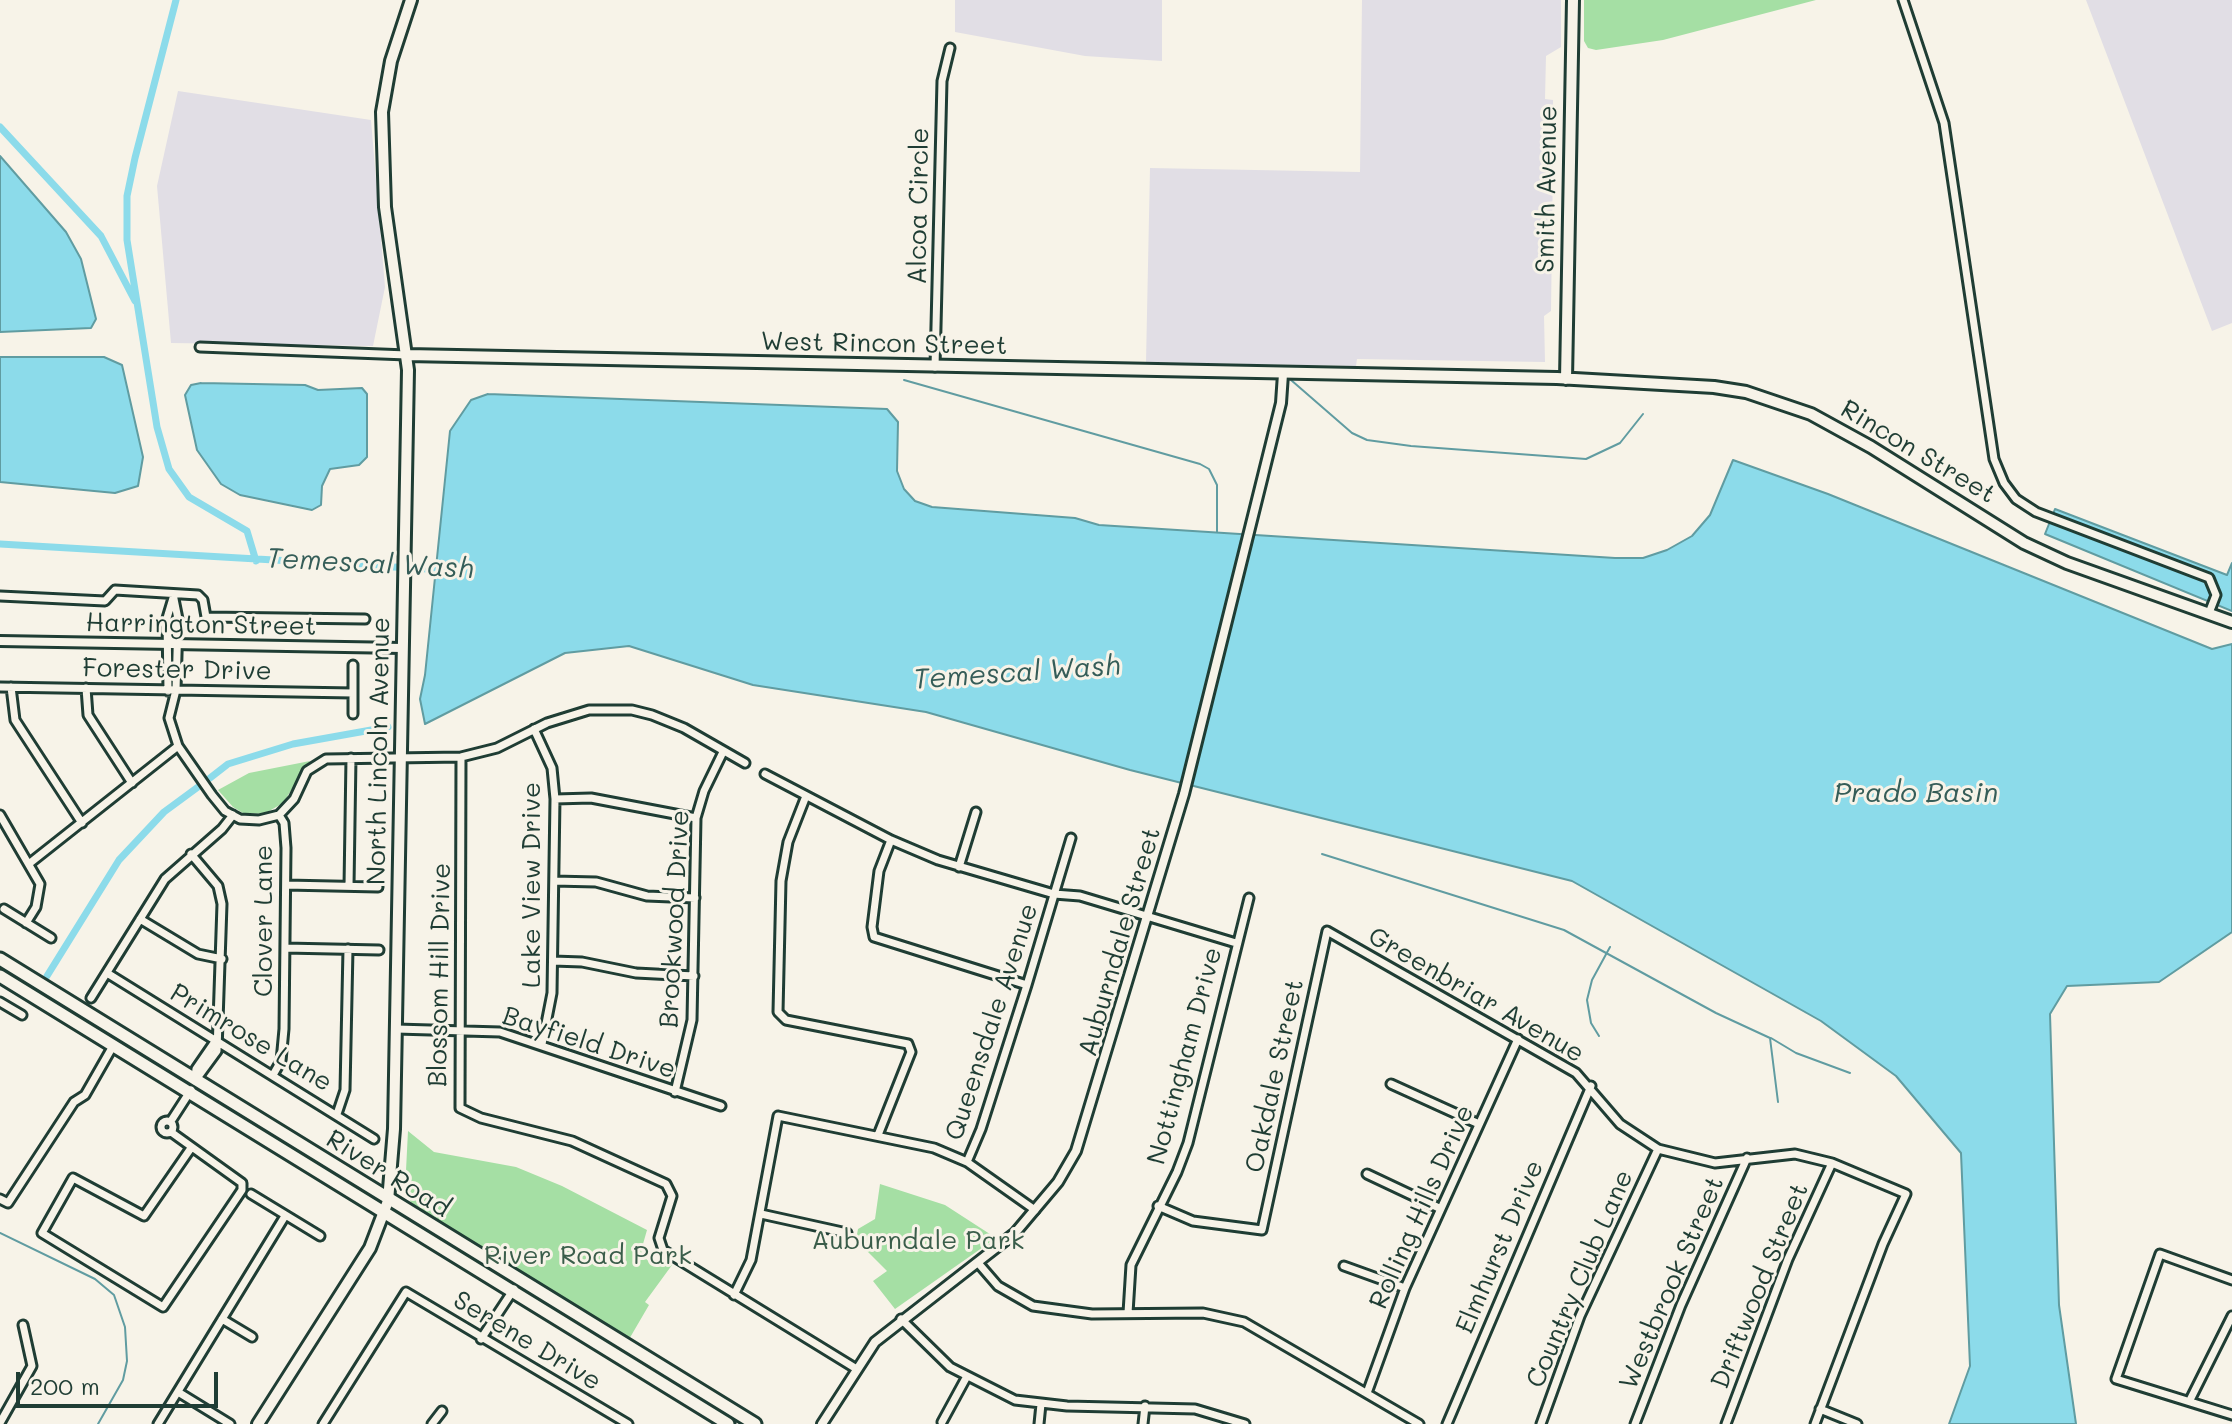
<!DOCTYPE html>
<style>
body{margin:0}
#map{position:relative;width:2232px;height:1424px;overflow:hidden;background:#f7f3e8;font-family:Mali,sans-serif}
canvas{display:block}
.scale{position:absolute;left:16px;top:1372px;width:202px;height:36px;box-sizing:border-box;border:4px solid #1f3d34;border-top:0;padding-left:10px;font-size:24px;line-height:28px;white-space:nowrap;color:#1f3d34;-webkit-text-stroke:6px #f7f3e8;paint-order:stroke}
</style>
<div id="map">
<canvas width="2232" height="1424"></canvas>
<div class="scale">200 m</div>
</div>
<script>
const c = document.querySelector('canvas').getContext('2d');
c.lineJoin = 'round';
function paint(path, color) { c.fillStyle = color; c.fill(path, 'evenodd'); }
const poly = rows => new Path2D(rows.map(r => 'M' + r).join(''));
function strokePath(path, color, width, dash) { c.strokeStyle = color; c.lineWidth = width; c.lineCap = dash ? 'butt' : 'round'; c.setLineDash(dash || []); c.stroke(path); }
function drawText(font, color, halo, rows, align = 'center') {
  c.font = font + ' Mali,sans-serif'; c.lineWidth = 6; c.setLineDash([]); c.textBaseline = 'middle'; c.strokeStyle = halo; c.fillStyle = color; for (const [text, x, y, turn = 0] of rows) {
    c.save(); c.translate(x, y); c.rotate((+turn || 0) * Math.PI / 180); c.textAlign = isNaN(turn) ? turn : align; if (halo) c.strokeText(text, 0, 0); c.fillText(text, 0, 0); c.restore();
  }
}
paint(poly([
 [955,0,1162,0,1162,61,1085,56,955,32],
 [1362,0,1561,0,1561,47,1546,56,1545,99,1553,100,1553,161,1551,311,1544,316,1545,362,1357,359,1356,366,1146,362,1150,168,1360,172],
 [2086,0,2232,0,2232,323,2212,331],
 [178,91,371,120,385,287,373,346,171,343,157,186]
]), '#e1dee5');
paint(poly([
 [1584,0,1816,0,1663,40,1596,50,1588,48,1584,41],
 [310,761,283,803,264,814,243,813,233,807,218,790,249,773],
 [408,1131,434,1152,516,1167,562,1186,647,1230,641,1251,647,1260,672,1265,645,1302,649,1305,628,1341,413,1207,405,1190],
 [880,1184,945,1205,996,1238,895,1309,873,1281,887,1271,856,1240,858,1229,875,1219]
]), '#a5dfa4');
const water = poly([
 [0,156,66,232,81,259,96,319,91,328,0,332,0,156],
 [0,357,104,357,122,365,143,457,138,486,115,493,0,482,0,357],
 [201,383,305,385,318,390,362,388,367,394,367,457,359,465,330,469,322,486,321,505,312,510,240,495,221,484,197,450,185,395,191,385,201,383],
 [488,394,887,409,898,422,897,471,904,489,915,501,932,507,1075,518,1099,525,1615,558,1643,558,1667,550,1692,536,1710,515,1733,460,1828,494,2212,649,2232,644,2232,932,2159,982,2067,986,2050,1014,2059,1305,2076,1424,1949,1424,1970,1366,1961,1153,1896,1076,1821,1021,1572,881,1130,770,926,712,753,685,629,646,565,653,425,724,420,699,425,675,450,431,471,400,488,394],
 [2055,509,2227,575,2232,563,2232,611,2045,534,2055,509]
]);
paint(water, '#8cdbea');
strokePath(water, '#609ca1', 2);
strokePath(poly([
 [904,380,1200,464,1209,469,1217,485,1217,532],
 [1291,380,1352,433,1367,440,1411,446,1586,459,1620,443,1643,414],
 [1322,854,1564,930,1716,1013,1770,1038,1778,1102],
 [1599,1036,1591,1023,1587,1000,1592,980,1610,947],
 [1771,1038,1796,1053,1850,1073],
 [0,1233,95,1279,114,1295,125,1327,127,1361,123,1380,98,1424]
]), '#609ca1', 2);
strokePath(poly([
 [176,0,135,158,127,196,127,240,157,427,169,469,189,497,247,531,256,561],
 [0,127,101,236,135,301],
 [0,544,445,570],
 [210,778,228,764,293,744,388,727],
 [47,976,119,860,164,812,198,787]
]), '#8cdbea', 7);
const minor = poly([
 [1903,0,1944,123,1994,459,2004,483,2016,499,2036,512,2209,578,2216,595,2209,613],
 [200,347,407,355],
 [935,367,942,81,950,48],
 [173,594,178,619,176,690,169,718,178,746,212,795,225,811,240,819,259,820,279,815,294,799,307,771,326,759,461,757,497,748,547,723,589,710,632,710,652,715,684,728,745,763],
 [0,596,105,601,115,590,198,595,203,600,206,617,365,619],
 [0,687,353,693],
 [11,687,15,720,82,823],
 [86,688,88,715,132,783],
 [168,691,167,618,173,598],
 [353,714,353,665],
 [534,729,552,768,555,799,552,993,542,1044],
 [461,757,460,1108,481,1118,572,1141,666,1184,672,1196,659,1238,663,1250,855,1368],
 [765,774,891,840,938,860,1054,894,1080,896,1236,943],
 [806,796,788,842,781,881,778,1012,786,1020,908,1044,911,1052,878,1135],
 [555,799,591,798,696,818],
 [0,815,40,884,36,907,26,923],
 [891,840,879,871,872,927,874,937,1027,985],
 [191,854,218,886,222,904,217,1051,195,1081],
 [30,863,178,746],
 [959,867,976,812],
 [554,881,596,882,647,896,695,898],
 [286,885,378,887],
 [349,886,351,758],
 [4,909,51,938],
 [140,919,198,954,222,959],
 [285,948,379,950],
 [553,961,582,962,636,973,694,976],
 [107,973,374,1139],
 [91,998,165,879,222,829,233,815],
 [0,1002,22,1015],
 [396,1029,500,1032,721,1106],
 [273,1075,281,1061,284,1029,286,848,284,823,279,815],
 [195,1078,196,1069,216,1040],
 [1391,1084,1479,1124],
 [675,1092,692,1020,696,818,704,791,723,752],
 [337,1114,345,1090,348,949],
 '161 1127a6 6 0 1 1 12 0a6 6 0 1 1-12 0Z',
 [171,1121,191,1090],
 [171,1132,242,1183,242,1190,163,1307,42,1233,73,1178,144,1216,191,1148],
 [967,1162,981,1129,1027,985,1071,838],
 [1367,1174,1439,1208],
 [251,1194,320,1236],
 [0,1199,8,1203,74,1102,85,1095,113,1046],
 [1158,1206,1193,1221,1262,1230,1327,931,1576,1073,1620,1124,1658,1149,1715,1163,1795,1154,1832,1163,1906,1194,1883,1244,1815,1424],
 [761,1214,847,1233],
 [979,1264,998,1286,1033,1306,1092,1314,1203,1313,1244,1322,1419,1424],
 [1344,1266,1405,1288],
 [2232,1280,2160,1254,2116,1379,2232,1415],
 [734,1295,751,1260,778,1116,934,1148,967,1162,1035,1210],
 [1128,1313,1131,1265,1177,1172,1188,1143,1249,898],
 [222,1319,252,1337],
 [901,1319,950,1367,1015,1400,1067,1406,1195,1409,1245,1424],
 [481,1339,514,1289],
 [178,1392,230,1424],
 [1367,1393,1405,1288,1518,1039],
 [2190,1400,2232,1316],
 [1820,1409,1857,1424],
 [942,1422,966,1378],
 [0,1423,32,1366,23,1325],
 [158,1424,285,1216],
 [323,1424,406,1292,628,1424],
 [432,1424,442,1411],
 [1039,1424,1041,1404],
 [1143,1424,1145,1406],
 [1447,1424,1591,1086],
 [1541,1424,1580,1316,1658,1149],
 [1635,1424,1681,1305,1747,1158],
 [1726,1424,1788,1259,1832,1163]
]);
const tertiary = poly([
 [0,641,402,648],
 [822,1424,875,1342,1015,1233,1058,1182,1076,1151,1184,794,1281,403,1283,374]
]);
const secondary = poly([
 [407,355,1557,378,1714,387,1746,392,1811,414,1871,447,2024,543,2067,563,2232,622],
 [1566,379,1573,0],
 [258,1424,370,1248,388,1201,394,1129,408,370,385,207,382,112,391,61,411,0]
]);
const primary = poly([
 [0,959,755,1424],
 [0,976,728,1424]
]);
strokePath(minor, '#1f3d34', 13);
strokePath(tertiary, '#1f3d34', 14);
strokePath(secondary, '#1f3d34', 16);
strokePath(primary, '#1f3d34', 17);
strokePath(minor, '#f7f3e8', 7);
strokePath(tertiary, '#f7f3e8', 8);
strokePath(secondary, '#f7f3e8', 10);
strokePath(primary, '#f7f3e8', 11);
drawText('26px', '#1f3d34', '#f7f3e8', [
 ["Smith Avenue",1547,189,-89],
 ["Alcoa Circle",919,206,-89],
 ["West Rincon Street",884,344,1],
 ["Rincon Street",1918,452,31],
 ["Harrington Street",201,625,1],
 ["Forester Drive",177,670,1],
 ["North Lincoln Avenue",379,751,-89],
 ["Lake View Drive",532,885,-90],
 ["Brookwood Drive",675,919,-87],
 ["Clover Lane",264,921,-90],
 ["Auburndale Street",1120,942,-74],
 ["Blossom Hill Drive",440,975,-89],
 ["Greenbriar Avenue",1476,995,30],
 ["Queensdale Avenue",992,1022,-72],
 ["Primrose Lane",251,1038,31],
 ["Bayfield Drive",589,1043,18],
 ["Nottingham Drive",1185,1056,-75],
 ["Oakdale Street",1275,1076,-78],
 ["River Road",388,1174,32],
 ["Rolling Hills Drive",1422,1207,-66],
 ["Elmhurst Drive",1500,1247,-67],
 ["Country Club Lane",1580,1279,-67],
 ["Westbrook Street",1672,1283,-67],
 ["Driftwood Street",1760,1286,-68],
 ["Serene Drive",527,1341,31]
]);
drawText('26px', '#3a5d4a', '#f7f3e8', [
 ["Auburndale Park",918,1241],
 ["River Road Park",588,1256]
]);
drawText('italic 28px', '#355d58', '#f7f3e8', [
 ["Temescal Wash",370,564,3],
 ["Temescal Wash",1017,673,-4],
 ["Prado Basin",1916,793]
]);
</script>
